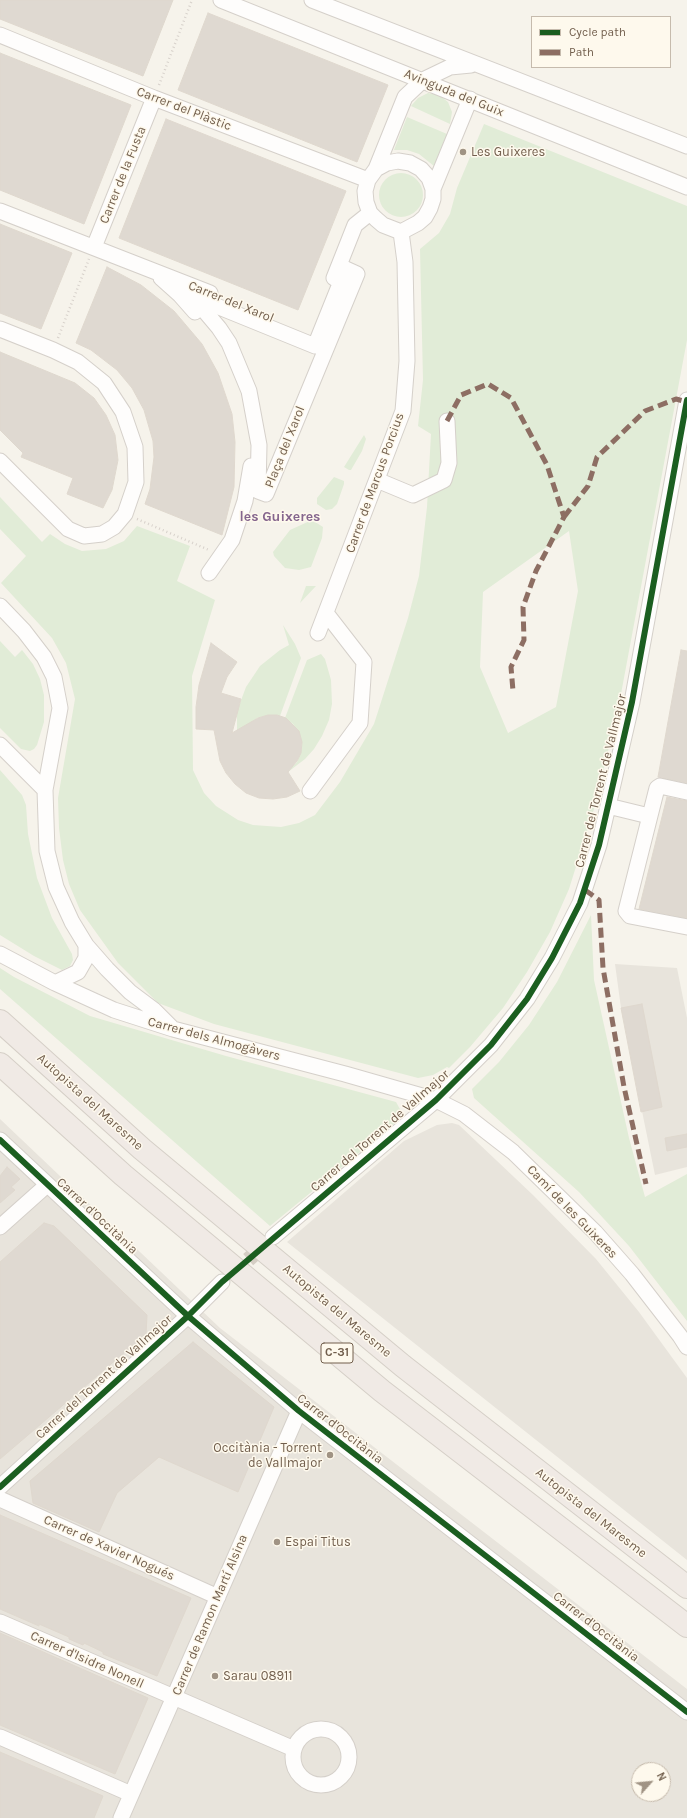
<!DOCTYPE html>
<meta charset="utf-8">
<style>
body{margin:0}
#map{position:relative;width:687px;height:1818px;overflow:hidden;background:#f6f3eb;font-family:Karla,sans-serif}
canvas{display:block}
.legend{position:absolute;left:531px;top:16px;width:140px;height:52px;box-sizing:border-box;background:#fef9ed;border:1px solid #c6bbad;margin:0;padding:5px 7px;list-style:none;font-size:12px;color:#725f4d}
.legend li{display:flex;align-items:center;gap:8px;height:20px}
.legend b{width:20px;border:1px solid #c6bbad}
.north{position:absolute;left:631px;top:1762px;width:40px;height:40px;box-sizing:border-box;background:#fef9ed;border:1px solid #c6bbad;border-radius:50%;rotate:63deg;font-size:11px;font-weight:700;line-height:16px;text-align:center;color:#725f4d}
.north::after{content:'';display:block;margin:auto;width:14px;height:18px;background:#a09384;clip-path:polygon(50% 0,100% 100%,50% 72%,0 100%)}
</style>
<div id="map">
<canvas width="687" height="1818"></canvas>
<ul class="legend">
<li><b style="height:5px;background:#1b5e20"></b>Cycle path</li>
<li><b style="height:5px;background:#8d6e63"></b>Path</li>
</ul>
<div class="north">N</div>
</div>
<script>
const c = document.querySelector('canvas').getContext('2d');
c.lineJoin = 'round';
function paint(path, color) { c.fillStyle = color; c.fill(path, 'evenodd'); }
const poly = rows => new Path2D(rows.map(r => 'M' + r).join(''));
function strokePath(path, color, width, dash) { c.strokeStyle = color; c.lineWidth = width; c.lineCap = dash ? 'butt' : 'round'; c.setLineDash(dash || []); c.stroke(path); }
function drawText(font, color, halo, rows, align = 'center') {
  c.font = font + ' Karla,sans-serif'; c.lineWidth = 3; c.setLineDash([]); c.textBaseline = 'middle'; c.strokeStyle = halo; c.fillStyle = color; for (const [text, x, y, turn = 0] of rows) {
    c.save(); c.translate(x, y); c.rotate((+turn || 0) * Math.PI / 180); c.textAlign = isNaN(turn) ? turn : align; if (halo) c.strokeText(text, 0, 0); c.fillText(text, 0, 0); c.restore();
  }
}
paint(poly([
 [615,964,677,968,687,1018,687,1167,655,1175,621,1008],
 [0,1119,220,1328,687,1689,687,1818,0,1818],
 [639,1770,663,1770,663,1794,639,1794],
 [452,1123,459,1125,533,1195,596,1259,639,1312,687,1378,687,1560,287,1242,404,1141,437,1125]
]), '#e8e4dc');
paint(poly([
 [428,93,439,95,448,102,452,112,450,124,411,106,418,98],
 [407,117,447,134,434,166,419,154,407,150,394,150],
 [484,124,687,206,687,340,618,710,594,809,569,889,550,932,527,972,503,1008,470,1047,449,1068,447,1067,433,1075,418,1078,214,1024,158,1003,118,963,80,910,69,884,63,860,59,828,58,798,75,699,66,663,52,638,1,583,26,556,0,529,0,497,42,542,50,534,65,544,82,551,106,549,124,541,137,526,190,546,177,581,215,600,192,676,193,770,204,793,216,806,238,820,253,825,281,827,299,823,315,815,340,782,374,724,408,618,419,576,427,507,431,434,418,426,423,380,420,249,439,233,450,214,457,188],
 [569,531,578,591,556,707,508,733,480,667,483,592],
 '379 195a22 22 0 1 1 44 0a22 22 0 1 1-44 0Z',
 [364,435,366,439,362,451,351,470,349,470,344,467],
 [334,477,344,481,344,484,337,504,332,509,326,510,317,504,317,498],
 [312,520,323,527,322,538,311,567,299,570,285,568,274,556,273,552,290,530],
 [306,586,316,586,300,603],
 [283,625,295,644,301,658,280,716,270,715,257,718,237,737,237,711,246,687,260,666,280,650,289,645],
 [0,641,15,657,22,650,33,664,40,679,44,695,44,722,37,745,34,749,30,751,21,749,0,728],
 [321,654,325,659,331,680,332,704,329,720,322,736,314,749,305,759,288,772,288,771,297,762,302,747,297,730,293,724,285,718,307,660],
 [0,770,22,795,26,805,28,834,37,878,52,918,72,954,73,960,70,966,62,970,34,956,0,935],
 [591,915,594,980,629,1138,645,1197,687,1174,687,1321,629,1246,579,1192,474,1098,472,1089,499,1062,529,1025,557,982],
 [0,968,14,977,90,1016,226,1056,396,1102,401,1111,399,1120,270,1226,0,989]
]), '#e1ecd7');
const building = poly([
 [0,0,173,0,143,76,0,19,0,0],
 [208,13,388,85,357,162,178,90,208,13],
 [0,53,131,105,84,224,0,190,0,53],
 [166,119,346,191,298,310,119,238,166,119],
 [0,224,72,253,41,329,0,313,0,224],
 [107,267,141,285,174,311,202,344,218,373,232,414,235,442,234,487,222,535,145,504,150,489,154,457,153,441,144,410,132,388,117,370,91,350,76,343,107,267],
 [0,352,75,383,94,398,106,415,115,435,118,460,112,490,103,508,67,494,73,478,21,457,23,453,0,430,0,352],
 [211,643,237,662,227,677,221,693,241,699,232,733,258,718,268,715,277,715,286,718,299,731,302,742,301,753,297,761,288,772,300,791,287,797,273,799,259,798,246,793,235,784,226,773,220,761,214,730,196,729,196,707,199,685,211,643],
 [681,650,687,651,687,783,658,777,681,650],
 [667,797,687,801,687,918,639,909,667,797],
 [642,1004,662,1107,641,1112,621,1008,642,1004],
 [687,1134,687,1147,667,1151,665,1138,687,1134],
 [7,1167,20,1179,11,1187,15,1190,0,1203,0,1176,7,1167],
 [44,1223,54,1226,147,1315,146,1334,0,1459,0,1262,44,1223],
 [193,1342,274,1407,238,1492,159,1457,117,1493,99,1532,33,1503,30,1481,193,1342],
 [0,1515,191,1598,157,1676,103,1654,103,1652,84,1643,83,1645,69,1639,69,1637,39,1624,39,1626,0,1609,0,1515],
 [0,1633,148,1698,115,1774,0,1725,0,1633],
 [0,1752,103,1796,94,1818,0,1818,0,1752]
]);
paint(building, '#dfd9d1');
strokePath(building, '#dfd8ce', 1);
strokePath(poly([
 [231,1275,268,1242]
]), '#d5cec4', 15, [15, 8]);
const minor = poly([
 [221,0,687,187],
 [312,0,687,146],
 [0,35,154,98,368,180],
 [398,161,410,163,421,169,429,178,433,189,433,199,430,208,425,217,418,223,401,232,383,225,376,219,370,213,366,202,365,191,368,180,376,169,387,163,398,161],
 [376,169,405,97,423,80,450,67,471,65],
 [433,189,470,99],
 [0,211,210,293],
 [94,247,154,98],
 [346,269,357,274,266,494,258,491,259,445,249,391,229,343,219,328,192,296,315,346,346,269],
 [161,278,180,295,195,312],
 [334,278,355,225,370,213],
 [0,329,53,350,78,362,104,383,123,412,135,447,136,482,125,514,114,527,102,534,84,536,68,529,0,461],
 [377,480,413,495,444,480,449,463,447,421],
 [209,573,232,540,245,501,251,466],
 [0,606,24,631,44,657,54,677,60,708,45,790,47,851,56,887,72,922,86,945,107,969,130,992,154,1010,171,1027],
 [318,633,403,411,407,361,405,262,401,232],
 [0,745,45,790],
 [310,791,360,723,364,662,326,613],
 [687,792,660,786,657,788,626,911,630,916,687,927],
 [608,806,649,816],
 [0,954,55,983,114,1010,173,1029,345,1074,436,1100,464,1114,513,1152,595,1232,632,1274,680,1336,687,1347],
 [55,983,78,972,86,958,86,945],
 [0,1140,188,1316,299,1411,687,1712],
 [0,1227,47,1185],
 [273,1237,436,1100,491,1045,527,999,552,958,580,903,599,845,632,702,687,400],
 [0,1487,188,1316,222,1282],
 [0,1499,218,1597],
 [0,1622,294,1749],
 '293 1757a28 28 0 1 1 56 0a28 28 0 1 1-56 0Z',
 [0,1737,131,1794],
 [121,1818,299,1411]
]);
const highway = poly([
 [0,1021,142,1149,403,1366,687,1587],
 [0,1064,123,1175,382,1391,687,1626]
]);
strokePath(minor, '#d5d0ca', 17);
strokePath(highway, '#d5cfc7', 24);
strokePath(poly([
 [159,85,192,0],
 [58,338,89,259],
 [137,519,209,550]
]), '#d7d1cb', 2.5, [1, 3]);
strokePath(minor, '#fefdfc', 15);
strokePath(highway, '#f0eae5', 22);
strokePath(poly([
 [447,421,461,395,488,384,511,398,547,465,564,517,536,571,523,607,524,640,511,667,513,691],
 [564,517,588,486,597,457,645,411,676,399,687,402],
 [585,890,599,900,603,968,624,1087,646,1184]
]), '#8d6e63', 5, [10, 5]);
strokePath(poly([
 [0,1140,188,1316,299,1411,687,1712],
 [0,1487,188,1316,222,1282,436,1100,491,1045,527,999,552,958,580,903,599,845,632,702,687,400]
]), '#1b5e20', 6);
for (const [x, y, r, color] of [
 [463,152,4,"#a09384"],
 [330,1455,4,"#a09384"],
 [277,1542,4,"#a09384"],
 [215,1676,4,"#a09384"]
]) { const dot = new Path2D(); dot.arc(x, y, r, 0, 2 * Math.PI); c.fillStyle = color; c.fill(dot); strokePath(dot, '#fef9ed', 1.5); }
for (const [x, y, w] of [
 [337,1353,32]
]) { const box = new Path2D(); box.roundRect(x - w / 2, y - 10, w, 20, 3); c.fillStyle = '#fef9ed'; c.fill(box); strokePath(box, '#725f4d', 1); }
drawText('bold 12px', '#725f4d', null, [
 ["C-31",337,1353]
]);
drawText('13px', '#725f4d', '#fef9ed', [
 ["Avinguda del Guix",454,93,22],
 ["Carrer del Plàstic",184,109,21],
 ["Carrer de la Fusta",123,175,-68],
 ["Carrer del Xarol",231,302,22],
 ["Plaça del Xarol",285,447,-68],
 ["Carrer de Marcus Porcius",375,483,-70],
 ["Carrer del Torrent de Vallmajor",601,781,-76],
 ["Carrer dels Almogàvers",214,1039,15],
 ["Autopista del Maresme",90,1102,42],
 ["Carrer del Torrent de Vallmajor",380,1131,-41],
 ["Camí de les Guixeres",572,1212,46],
 ["Carrer d'Occitània",97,1216,43],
 ["Autopista del Maresme",337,1311,40],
 ["Carrer del Torrent de Vallmajor",104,1377,-42],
 ["Carrer d'Occitània",340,1429,38],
 ["Autopista del Maresme",591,1513,38],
 ["Carrer de Xavier Nogués",109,1548,24],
 ["Carrer de Ramon Martí Alsina",210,1615,-67],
 ["Carrer d'Occitània",596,1627,38],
 ["Carrer d'Isidre Nonell",87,1660,24]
]);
drawText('13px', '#725f4d', '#fef9ed', [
 ["Les Guixeres",471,152],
 ["Occitània - Torrent",322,1448,"right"],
 ["de Vallmajor",322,1463,"right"],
 ["Espai Titus",285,1542],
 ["Sarau 08911",223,1676]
], 'left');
drawText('bold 14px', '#85668e', '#fef9ed', [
 ["les Guixeres",280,517]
]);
</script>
